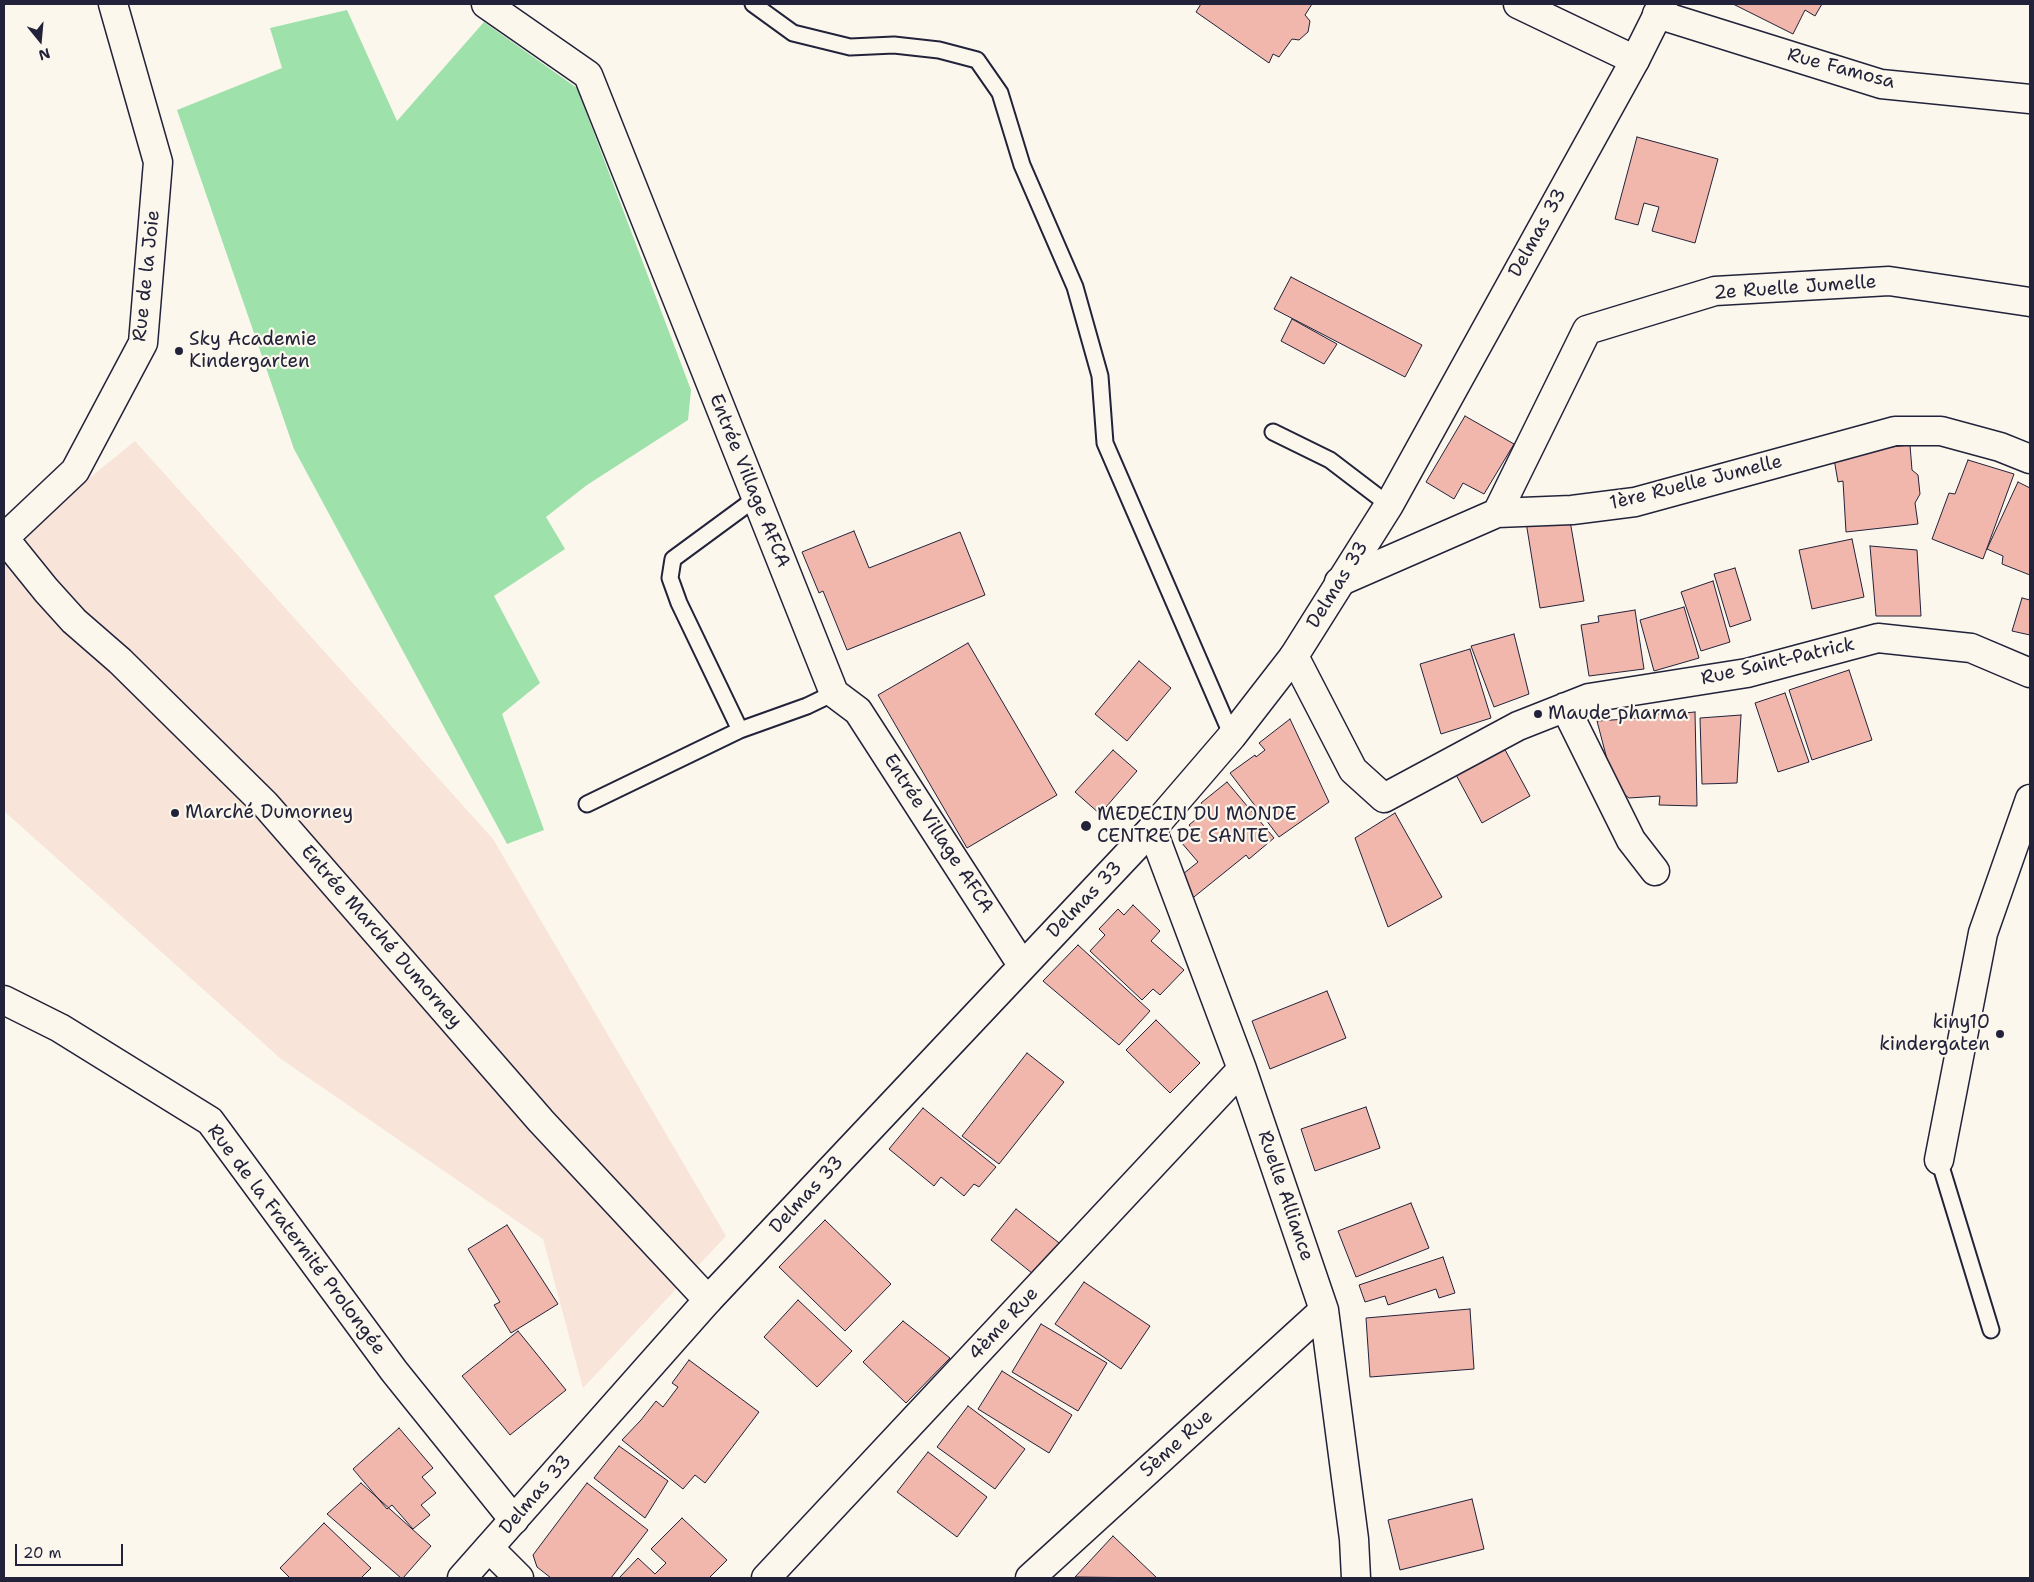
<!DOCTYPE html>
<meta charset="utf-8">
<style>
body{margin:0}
#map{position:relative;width:2034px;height:1582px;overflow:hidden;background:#fbf7ec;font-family:"Shantell Sans",sans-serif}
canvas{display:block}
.frame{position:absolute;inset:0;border:5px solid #22223b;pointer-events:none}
.north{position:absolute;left:15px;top:15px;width:50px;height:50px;-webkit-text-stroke:4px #fbf7ec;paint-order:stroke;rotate:163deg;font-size:14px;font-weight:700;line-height:20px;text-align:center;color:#22223b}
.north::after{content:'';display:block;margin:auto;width:18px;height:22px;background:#22223b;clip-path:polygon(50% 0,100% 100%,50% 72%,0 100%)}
.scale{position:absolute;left:15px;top:1544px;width:108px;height:22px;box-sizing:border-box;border:2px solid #22223b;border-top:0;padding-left:6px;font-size:15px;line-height:18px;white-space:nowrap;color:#22223b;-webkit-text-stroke:4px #fbf7ec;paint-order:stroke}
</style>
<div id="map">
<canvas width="2034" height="1582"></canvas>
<div class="frame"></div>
<div class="north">N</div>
<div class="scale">20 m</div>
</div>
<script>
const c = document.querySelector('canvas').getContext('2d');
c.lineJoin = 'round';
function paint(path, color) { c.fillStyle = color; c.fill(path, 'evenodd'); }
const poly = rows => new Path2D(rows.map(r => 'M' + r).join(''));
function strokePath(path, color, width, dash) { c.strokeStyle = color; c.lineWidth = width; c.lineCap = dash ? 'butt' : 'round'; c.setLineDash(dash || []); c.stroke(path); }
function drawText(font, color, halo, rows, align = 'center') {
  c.font = font + ' "Shantell Sans",sans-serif'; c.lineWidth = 4.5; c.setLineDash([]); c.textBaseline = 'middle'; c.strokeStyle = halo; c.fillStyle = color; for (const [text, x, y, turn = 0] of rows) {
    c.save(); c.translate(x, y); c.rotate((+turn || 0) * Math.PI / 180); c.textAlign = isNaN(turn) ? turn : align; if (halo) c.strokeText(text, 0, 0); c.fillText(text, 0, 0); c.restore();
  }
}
paint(poly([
 [135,441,493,839,726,1236,583,1388,543,1239,281,1059,4,811,4,548]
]), '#f8e4d9');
paint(poly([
 [347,10,397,121,484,22,577,88,691,390,688,420,587,485,546,517,565,549,494,596,540,683,502,714,544,830,507,844,294,449,177,110,282,68,270,28]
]), '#9fe1ab');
const building = poly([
 [1201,4,1312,4,1305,15,1310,21,1308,32,1299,40,1292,39,1279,57,1273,54,1269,63,1196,12,1201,4],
 [1733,4,1822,4,1815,16,1805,10,1793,34,1733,4],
 [1637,137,1718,159,1695,243,1652,231,1659,207,1644,203,1638,225,1615,219,1637,137],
 [1291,277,1422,345,1405,377,1274,309,1291,277],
 [1292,319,1337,344,1324,364,1281,341,1292,319],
 [1465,416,1514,444,1484,494,1463,483,1454,499,1426,482,1465,416],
 [1910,445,1912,470,1918,475,1920,494,1915,503,1918,524,1846,532,1843,481,1838,482,1833,453,1910,445],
 [1968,460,2014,474,1983,559,1932,539,1949,493,1955,494,1968,460],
 [2018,482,2030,488,2030,575,2002,564,2003,556,1987,549,2018,482],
 [1569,515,1584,601,1540,608,1526,522,1569,515],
 [854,531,869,568,960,532,985,595,847,650,823,591,819,593,802,552,854,531],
 [1852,539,1864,597,1812,609,1799,550,1852,539],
 [1870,546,1917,550,1921,616,1876,616,1870,546],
 [1735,568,1751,620,1730,627,1714,574,1735,568],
 [1713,581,1730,642,1701,651,1681,592,1713,581],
 [2022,598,2030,600,2030,635,2012,631,2022,598],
 [1684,607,1699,658,1654,671,1640,620,1684,607],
 [1635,610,1644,669,1589,676,1581,625,1599,622,1598,616,1635,610],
 [1514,634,1529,694,1494,707,1471,646,1514,634],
 [968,643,1057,795,967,848,878,695,968,643],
 [1470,649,1491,718,1441,734,1420,664,1470,649],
 [1139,661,1171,688,1127,741,1095,714,1139,661],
 [1849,670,1872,740,1812,760,1789,690,1849,670],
 [1785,693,1809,762,1778,772,1755,703,1785,693],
 [1695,712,1697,806,1659,805,1660,796,1629,798,1614,786,1597,721,1656,717,1654,713,1663,715,1695,712],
 [1741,715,1737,783,1702,784,1700,718,1741,715],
 [1290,719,1329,802,1279,837,1230,773,1255,755,1256,757,1265,750,1259,743,1290,719],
 [1503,746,1530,796,1482,823,1455,773,1503,746],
 [1113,750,1137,771,1100,814,1075,792,1113,750],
 [1227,782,1274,838,1249,859,1246,855,1189,901,1173,882,1198,862,1181,842,1194,831,1189,825,1207,810,1201,803,1227,782],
 [1395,813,1442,897,1388,927,1355,838,1395,813],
 [1133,905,1160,931,1151,941,1184,970,1160,995,1153,989,1142,1000,1090,951,1105,935,1099,929,1118,909,1124,915,1133,905],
 [1078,945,1150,1011,1119,1045,1043,981,1078,945],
 [1327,991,1346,1038,1270,1069,1252,1021,1327,991],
 [1156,1020,1200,1063,1170,1093,1126,1050,1156,1020],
 [1027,1053,1064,1082,999,1164,962,1136,1027,1053],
 [1366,1107,1380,1148,1315,1171,1301,1129,1366,1107],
 [923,1108,996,1167,979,1187,974,1184,964,1196,941,1177,934,1186,889,1149,923,1108],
 [1411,1203,1429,1248,1356,1277,1338,1231,1411,1203],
 [1016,1209,1063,1246,1038,1278,991,1240,1016,1209],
 [825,1220,891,1284,845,1331,779,1267,825,1220],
 [507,1225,558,1304,511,1333,494,1305,500,1302,468,1249,507,1225],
 [1443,1257,1455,1293,1439,1298,1436,1289,1388,1305,1385,1296,1365,1302,1359,1285,1443,1257],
 [1084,1282,1150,1326,1121,1369,1055,1324,1084,1282],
 [798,1300,852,1351,817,1387,764,1337,798,1300],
 [1470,1309,1474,1369,1370,1377,1366,1318,1470,1309],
 [903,1321,950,1358,906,1403,863,1362,903,1321],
 [1041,1324,1107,1363,1078,1411,1012,1372,1041,1324],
 [518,1331,566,1390,510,1435,462,1376,518,1331],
 [689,1360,759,1412,705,1483,695,1475,683,1489,622,1440,641,1420,656,1401,663,1407,678,1387,672,1383,689,1360],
 [1002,1371,1072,1415,1049,1453,978,1409,1002,1371],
 [968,1406,1025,1449,995,1489,937,1447,968,1406],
 [399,1428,433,1468,422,1477,436,1493,421,1505,430,1515,413,1529,392,1505,387,1509,353,1469,399,1428],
 [619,1446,668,1481,645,1518,594,1478,619,1446],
 [928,1452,987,1497,957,1537,897,1492,928,1452],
 [361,1483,431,1546,403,1578,401,1578,327,1514,361,1483],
 [587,1483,648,1530,611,1578,551,1578,537,1567,533,1555,587,1483],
 [1472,1499,1484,1549,1400,1570,1388,1520,1472,1499],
 [682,1518,727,1560,709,1578,619,1578,638,1558,655,1574,666,1563,651,1549,682,1518],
 [324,1523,371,1568,361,1578,290,1578,280,1568,324,1523],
 [1113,1536,1157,1578,1075,1577,1113,1536]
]);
paint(building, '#f1b7ac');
strokePath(building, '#22223b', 1);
const lane = poly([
 [753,4,793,33,850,47,894,45,939,50,977,60,1000,93,1022,165,1075,287,1100,376,1105,443,1232,736],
 [1273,432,1330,460,1389,505],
 [740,730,679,603,670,578,673,559,756,498],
 [587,804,740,730,807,706,834,693],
 [1939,1160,1991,1330]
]);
const street = poly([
 [486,4,588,75,834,693,858,711,1022,965],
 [1518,4,1635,60],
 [1657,14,1881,84,2030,99],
 [1497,513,1587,330,1715,291,1889,281,2030,302],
 [4,538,46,590,74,621,120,661,265,804,541,1121,708,1300],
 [4,538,75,471,143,343,158,162,113,4],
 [1339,582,1497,513,1572,510,1635,502,1895,431,1941,431,2000,447,2030,459],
 [1294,656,1353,770,1384,798,1518,726,1589,698,1747,673,1878,638,1971,648,2030,673],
 [1565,707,1631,840,1655,871],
 [1152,829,1242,1069,1324,1310,1354,1539,1356,1578],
 [4,1000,60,1028,210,1121,394,1371,514,1520],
 [1939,1160,1983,933,2030,799],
 [489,1548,519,1578],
 [766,1578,1242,1069],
 [1030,1578,1324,1310]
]);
const secondary = poly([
 [462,1578,708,1300,1152,829,1232,736,1294,656,1389,505,1635,60,1663,4]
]);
strokePath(lane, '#22223b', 19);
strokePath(street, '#22223b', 31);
strokePath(secondary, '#22223b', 31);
strokePath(lane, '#fbf7ec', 15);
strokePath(street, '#fbf7ec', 28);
strokePath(secondary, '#fbf7ec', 28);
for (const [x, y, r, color] of [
 [179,351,5,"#22223b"],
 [1538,714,5,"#22223b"],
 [175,813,5,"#22223b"],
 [1086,826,6,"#22223b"],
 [2000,1034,5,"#22223b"]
]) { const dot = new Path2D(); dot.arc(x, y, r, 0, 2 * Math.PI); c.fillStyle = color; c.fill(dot); strokePath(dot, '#fbf7ec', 2); }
drawText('19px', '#22223b', '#fbf7ec', [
 ["Rue Famosa",1841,69,15],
 ["Delmas 33",1538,233,-61],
 ["Rue de la Joie",147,276,-84],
 ["2e Ruelle Jumelle",1795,288,-4],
 ["Entrée Village AFCA",749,481,68],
 ["1ère Ruelle Jumelle",1696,483,-14],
 ["Delmas 33",1338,585,-58],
 ["Rue Saint-Patrick",1778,662,-13],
 ["Entrée Village AFCA",938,834,57],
 ["Delmas 33",1085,900,-46],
 ["Entrée Marché Dumorney",381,937,49],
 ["Delmas 33",807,1195,-47],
 ["Ruelle Alliance",1285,1196,71],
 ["Rue de la Fraternité Prolongée",296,1240,53],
 ["4ème Rue",1004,1324,-47],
 ["5ème Rue",1177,1444,-42],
 ["Delmas 33",536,1495,-49]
]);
drawText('19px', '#22223b', '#fbf7ec', [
 ["Sky Academie",189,340],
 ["Kindergarten",189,362],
 ["Maude pharma",1548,714],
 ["Marché Dumorney",185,813],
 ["MEDECIN DU MONDE",1097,815],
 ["CENTRE DE SANTE",1097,837],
 ["kiny10",1990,1023,"right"],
 ["kindergaten",1990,1045,"right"]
], 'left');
</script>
